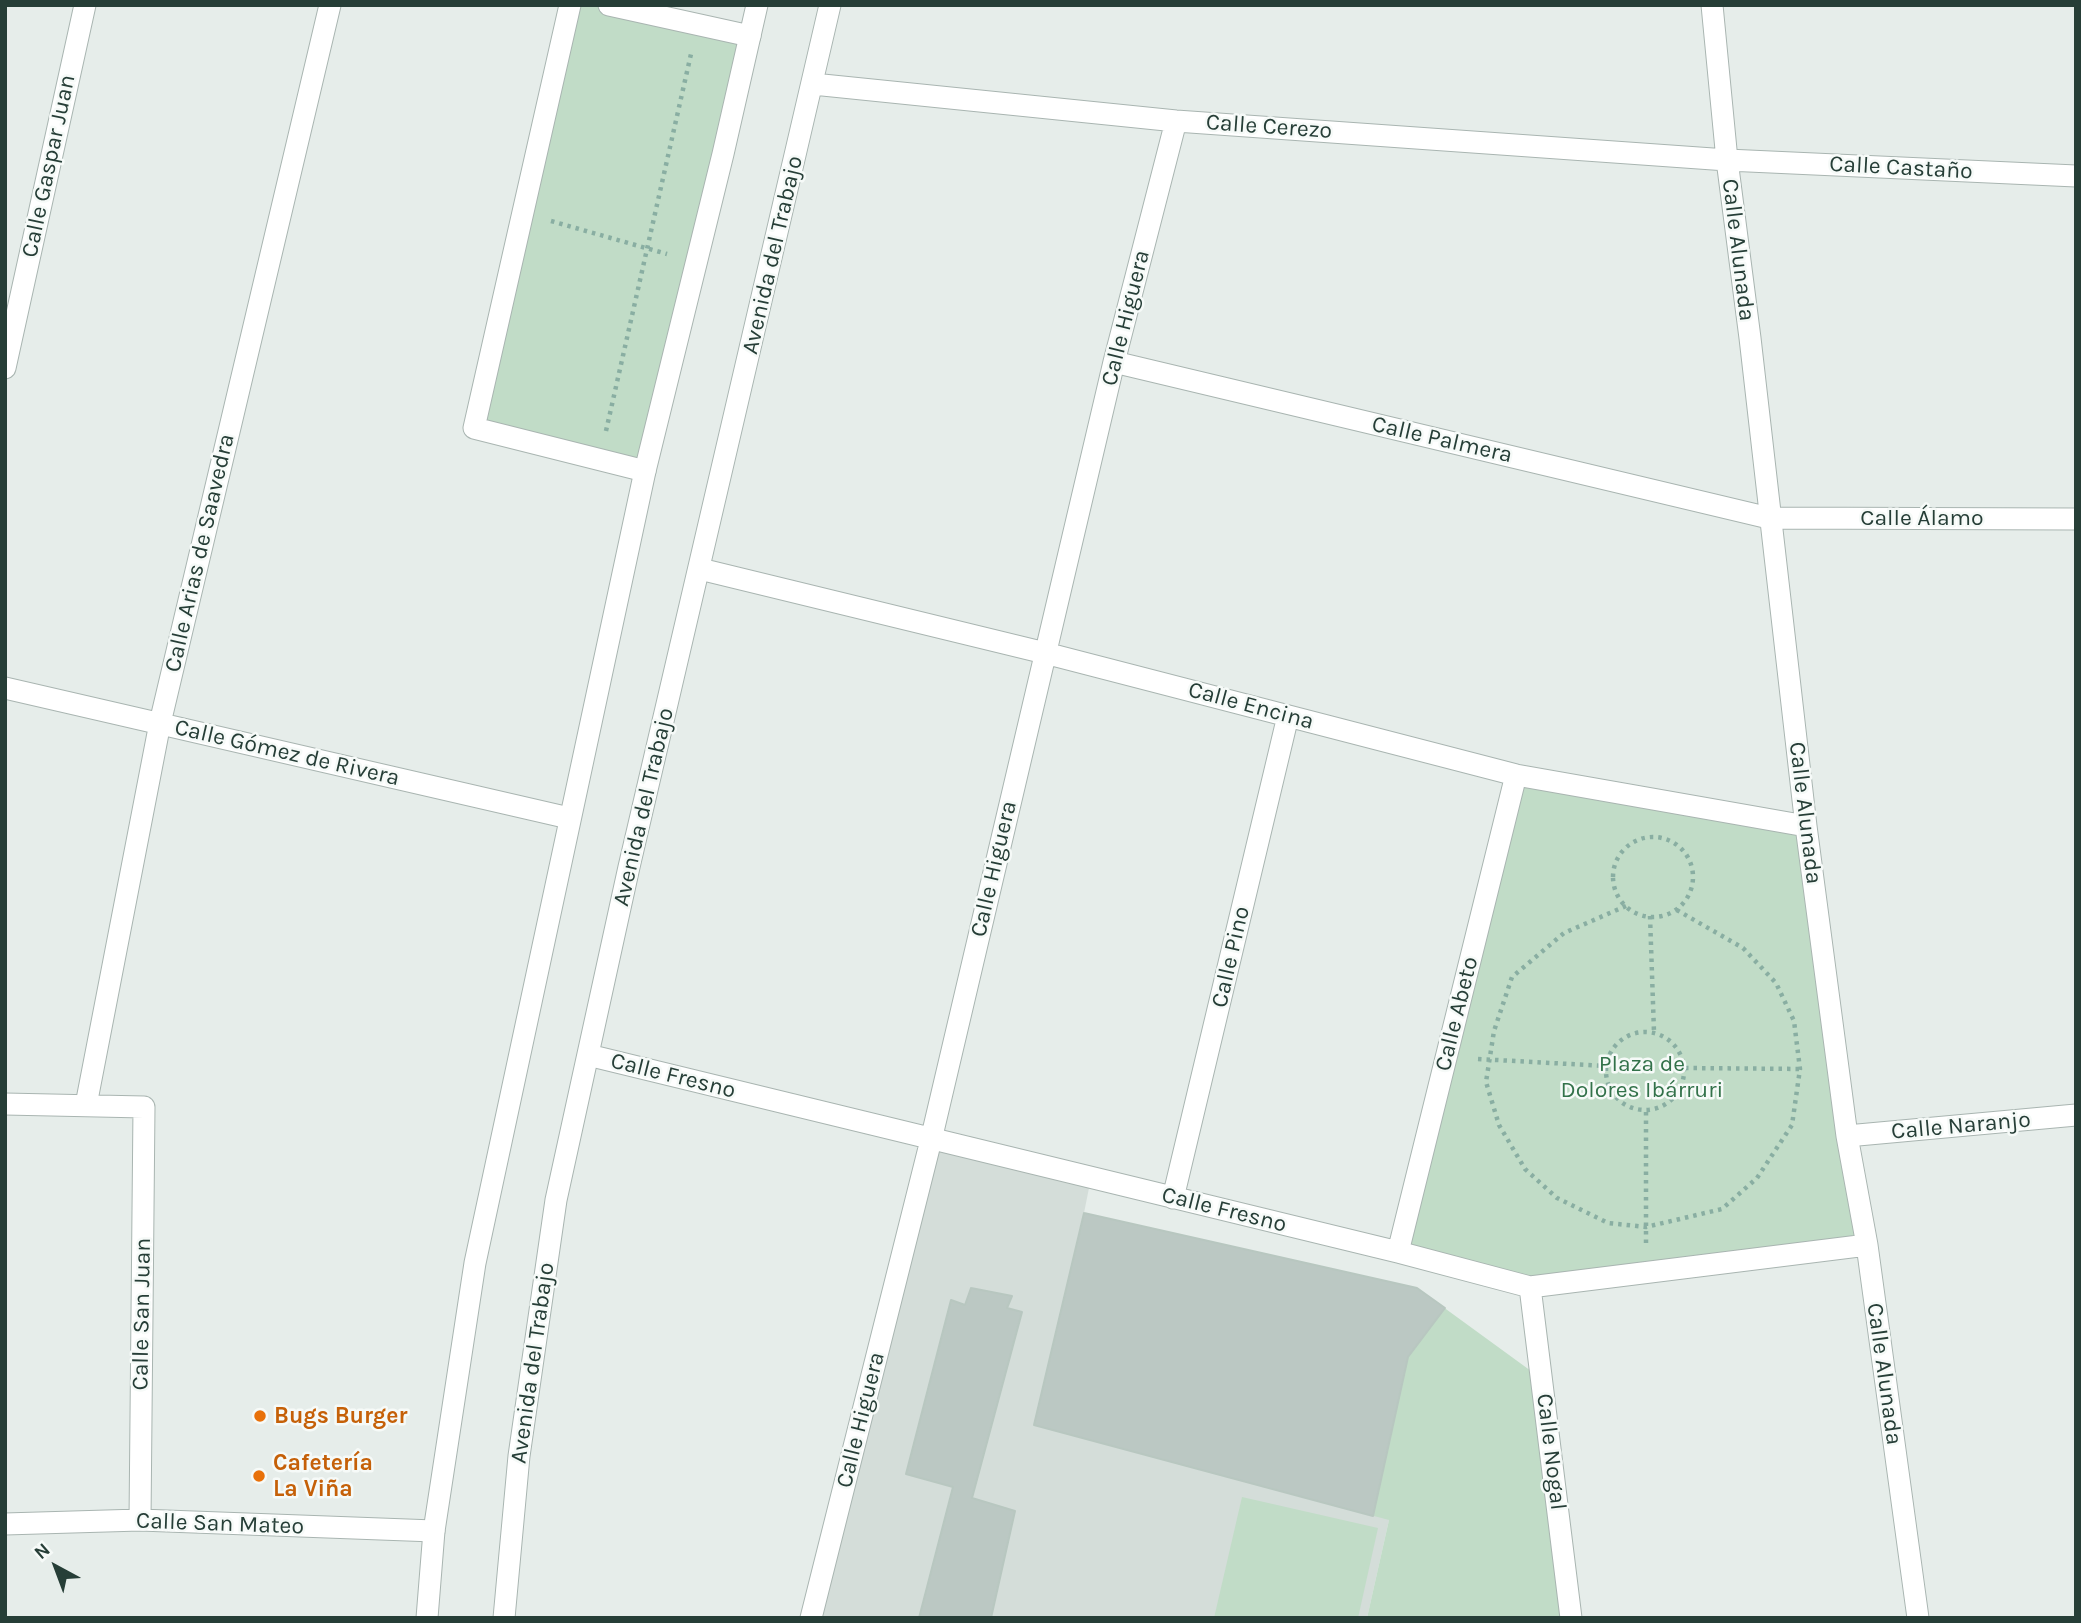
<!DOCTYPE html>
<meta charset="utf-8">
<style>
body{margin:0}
#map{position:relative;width:2081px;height:1623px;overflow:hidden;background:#e6edea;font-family:Karla,sans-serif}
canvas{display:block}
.frame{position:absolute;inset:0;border:7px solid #263e37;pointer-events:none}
.north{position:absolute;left:21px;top:1532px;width:70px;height:70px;-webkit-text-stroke:5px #f6faf8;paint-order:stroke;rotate:319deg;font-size:19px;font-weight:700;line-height:28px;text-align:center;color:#263e37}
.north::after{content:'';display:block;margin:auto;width:24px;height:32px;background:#263e37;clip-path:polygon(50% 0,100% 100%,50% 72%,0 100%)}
</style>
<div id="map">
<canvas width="2081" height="1623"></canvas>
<div class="frame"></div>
<div class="north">N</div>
</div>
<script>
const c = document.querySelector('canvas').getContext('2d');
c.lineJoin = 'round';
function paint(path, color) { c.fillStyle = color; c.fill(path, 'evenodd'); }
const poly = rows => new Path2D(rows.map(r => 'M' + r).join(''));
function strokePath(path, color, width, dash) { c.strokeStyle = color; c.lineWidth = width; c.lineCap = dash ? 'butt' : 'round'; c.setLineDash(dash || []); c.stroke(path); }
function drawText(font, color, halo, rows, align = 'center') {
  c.font = font + ' Karla,sans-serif'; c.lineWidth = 5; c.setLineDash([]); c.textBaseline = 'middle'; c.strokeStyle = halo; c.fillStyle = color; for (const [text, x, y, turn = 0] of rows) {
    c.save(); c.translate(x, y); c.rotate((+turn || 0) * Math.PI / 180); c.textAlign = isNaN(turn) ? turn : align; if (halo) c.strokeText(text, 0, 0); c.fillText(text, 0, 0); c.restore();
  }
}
paint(poly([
 [931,1140,1091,1178,1084,1213,1389,1520,1367,1618,811,1618]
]), '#d4ddd9');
paint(poly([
 [570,5,609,5,750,36,645,471,474,428],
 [1516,775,1806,826,1867,1245,1530,1287,1398,1252],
 [1084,1213,1417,1288,1542,1379,1571,1618,1367,1618,1389,1520,1034,1425],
 [1242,1497,1378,1528,1358,1618,1214,1618]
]), '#c1dcc7');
const building = poly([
 [1084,1213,1417,1288,1445,1308,1408,1357,1373,1516,1034,1425,1084,1213],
 [971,1288,1012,1296,1007,1308,1022,1312,972,1498,1015,1511,991,1618,919,1618,953,1487,906,1474,951,1300,965,1305,971,1288]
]);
paint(building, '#bbc8c3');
strokePath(building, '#b8c7c0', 2);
const minor = poly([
 [570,5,474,428,645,471],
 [609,5,750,36],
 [1712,5,1727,160,1750,338,1806,826,1847,1136,1867,1245,1918,1618],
 [813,84,1176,121,1727,160,2076,176],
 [1114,362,1769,518,2076,519],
 [5,368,85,5],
 [700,569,1045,653,1516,775,1806,826],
 [5,688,569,818],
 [588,1055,1398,1252,1530,1287,1867,1245],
 [5,1104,144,1107,140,1520],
 [86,1105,160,723,330,5],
 [1847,1136,2076,1115],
 [1173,1198,1288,716],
 [1398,1252,1516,775],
 [1530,1287,1571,1618],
 [5,1524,140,1520,434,1531],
 [504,1618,519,1456,556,1200,629,867,830,5],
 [811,1618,931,1140,1114,362,1176,121]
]);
const tertiary = poly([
 [427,1618,434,1531,475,1263,645,471,723,154,757,5]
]);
strokePath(minor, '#a9b5b1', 23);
strokePath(tertiary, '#a9b5b1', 23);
strokePath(poly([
 [551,221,667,254],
 [606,431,691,54],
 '1613 877a40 40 0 1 1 80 0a40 40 0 1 1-80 0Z',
 [1626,906,1564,933,1512,977,1494,1031,1486,1082,1499,1125,1525,1169,1557,1198,1608,1223,1646,1227,1722,1209,1757,1178,1792,1125,1800,1069,1794,1021,1776,983,1743,948,1675,909],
 [1650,916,1654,1032],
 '1606 1071a39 39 0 1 1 78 0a39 39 0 1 1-78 0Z',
 [1478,1059,1606,1066],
 [1685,1068,1803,1069],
 [1646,1243,1646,1111]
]), '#89aea2', 4.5, [3.5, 5]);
strokePath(minor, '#fff', 21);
strokePath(tertiary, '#fff', 21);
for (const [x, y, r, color] of [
 [260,1416,7,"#e8710a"],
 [259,1476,7,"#e8710a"]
]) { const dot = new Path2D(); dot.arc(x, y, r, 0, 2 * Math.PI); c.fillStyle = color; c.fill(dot); strokePath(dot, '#f6faf8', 2.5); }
drawText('23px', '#263e37', '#f6faf8', [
 ["Calle Cerezo",1269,127,4],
 ["Calle Gaspar Juan",49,166,-78],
 ["Calle Castaño",1901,168,3],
 ["Calle Alunada",1738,250,83],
 ["Avenida del Trabajo",773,255,-77],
 ["Calle Higuera",1126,318,-76],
 ["Calle Palmera",1442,440,13],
 ["Calle Álamo",1922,518],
 ["Calle Arias de Saavedra",200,553,-77],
 ["Calle Encina",1251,706,15],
 ["Calle Gómez de Rivera",287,753,13],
 ["Avenida del Trabajo",644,807,-77],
 ["Calle Alunada",1805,813,83],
 ["Calle Higuera",994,869,-77],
 ["Calle Pino",1231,957,-77],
 ["Calle Abeto",1457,1014,-76],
 ["Calle Fresno",673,1076,14],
 ["Calle Naranjo",1961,1126,-5],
 ["Calle Fresno",1224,1210,14],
 ["Calle San Juan",142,1314,-89],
 ["Avenida del Trabajo",533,1363,-82],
 ["Calle Alunada",1884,1374,82],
 ["Calle Higuera",861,1420,-76],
 ["Calle Nogal",1551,1452,83],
 ["Calle San Mateo",220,1524,2]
]);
drawText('23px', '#33724a', '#f6faf8', [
 ["Plaza de",1642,1064],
 ["Dolores Ibárruri",1642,1090]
]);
drawText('bold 23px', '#c56008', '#f6faf8', [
 ["Bugs Burger",274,1416],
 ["Cafetería",273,1463],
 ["La Viña",273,1489]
], 'left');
</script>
